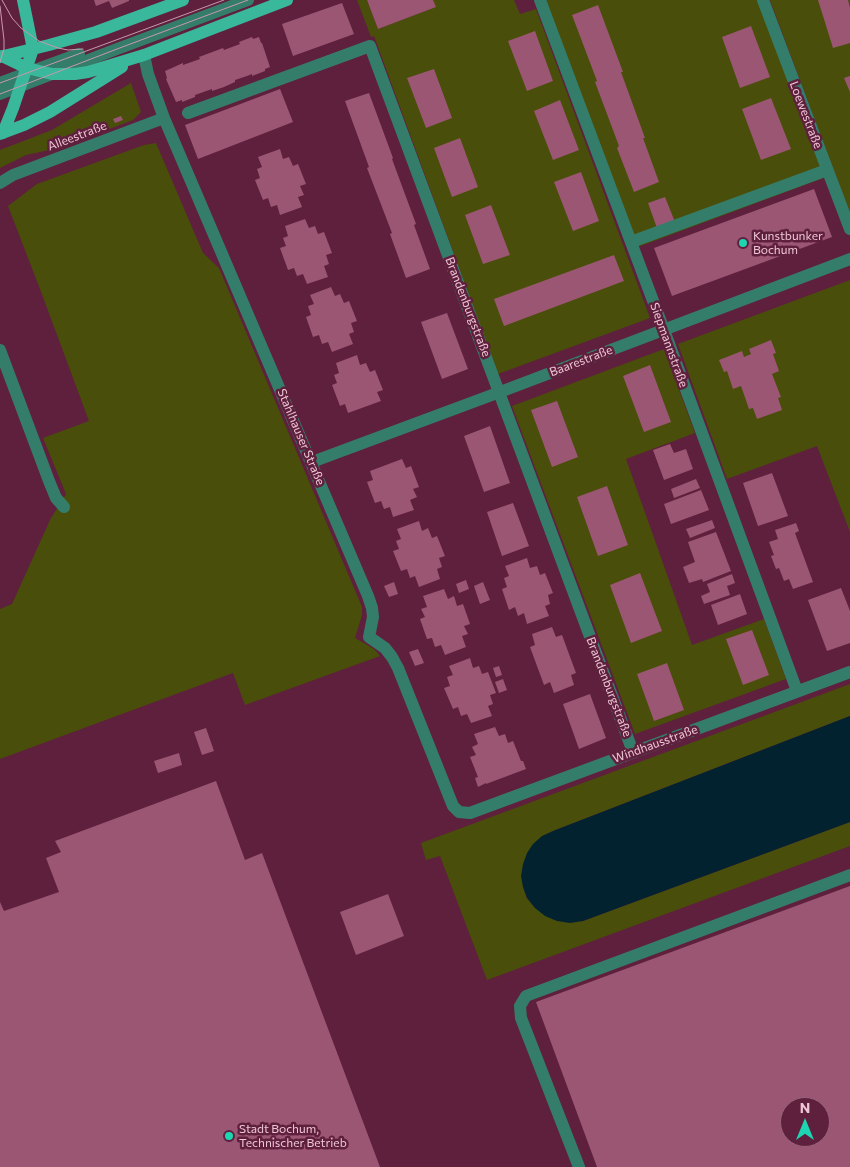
<!DOCTYPE html>
<meta charset="utf-8">
<style>
body{margin:0}
#map{position:relative;width:850px;height:1167px;overflow:hidden;background:#5f203e;font-family:Commissioner,sans-serif}
canvas{display:block}
.north{position:absolute;left:780px;top:1097px;width:50px;height:50px;box-sizing:border-box;background:#5f203e;border:1px solid #98627a;border-radius:50%;rotate:0deg;font-size:14px;font-weight:700;line-height:20px;text-align:center;color:#eec6d5}
.north::after{content:'';display:block;margin:auto;width:18px;height:22px;background:#1dd5b1;clip-path:polygon(50% 0,100% 100%,50% 72%,0 100%)}
</style>
<div id="map">
<canvas width="850" height="1167"></canvas>
<div class="north">N</div>
</div>
<script>
const c = document.querySelector('canvas').getContext('2d');
c.lineJoin = 'round';
function paint(path, color) { c.fillStyle = color; c.fill(path, 'evenodd'); }
const poly = rows => new Path2D(rows.map(r => 'M' + r).join(''));
function strokePath(path, color, width, dash) { c.strokeStyle = color; c.lineWidth = width; c.lineCap = dash ? 'butt' : 'round'; c.setLineDash(dash || []); c.stroke(path); }
function drawText(font, color, halo, rows, align = 'center') {
  c.font = font + ' Commissioner,sans-serif'; c.lineWidth = 5; c.setLineDash([]); c.textBaseline = 'middle'; c.strokeStyle = halo; c.fillStyle = color; for (const [text, x, y, turn = 0] of rows) {
    c.save(); c.translate(x, y); c.rotate((+turn || 0) * Math.PI / 180); c.textAlign = isNaN(turn) ? turn : align; if (halo) c.strokeText(text, 0, 0); c.fillText(text, 0, 0); c.restore();
  }
}
paint(poly([
 [357,0,367,0,378,29,435,7,433,0,514,0,520,14,536,9,650,318,498,374,374,36,371,37],
 [546,0,760,0,826,177,638,247],
 [770,0,850,0,850,213],
 [131,83,141,112,133,120,59,148,26,155,0,168,0,150,52,130],
 [156,143,203,253,219,268,362,607,362,615,355,638,364,643,374,649,380,656,245,705,233,673,0,759,0,609,12,604,51,518,66,494,43,438,89,421,40,289,8,206,37,184,144,145],
 [850,280,850,532,817,446,727,479,678,344],
 [664,349,695,433,626,459,692,645,764,619,786,679,635,734,512,406],
 [850,684,850,716,553,831,523,887,527,898,535,908,583,921,850,822,850,846,487,980,440,856,426,860,421,843]
]), '#494e0a');
paint(poly([
 [850,716,850,822,583,921,570,923,557,921,545,916,535,908,527,898,523,887,521,876,523,864,527,853,533,844,542,836,553,831]
]), '#032230');
paint(poly([
 [94,0,129,0,129,1,112,8,109,1,96,6],
 [367,0,433,0,436,7,378,29],
 [818,0,848,0,850,8,850,43,833,48],
 [342,3,354,34,293,56,282,24],
 [598,5,623,72,621,72,645,138,643,138,659,182,634,192,617,148,619,146,595,82,597,81,572,15],
 [751,26,770,77,740,88,722,37],
 [535,31,553,81,527,91,508,41],
 [252,37,253,39,259,37,261,43,262,43,270,67,265,69,265,71,252,76,252,74,247,76,235,80,235,82,224,87,212,91,212,89,195,95,195,97,182,102,182,100,176,102,166,79,167,78,165,71,183,63,183,65,200,59,199,57,223,48,224,50,240,44,239,42],
 [434,69,452,118,426,128,407,78],
 [850,76,850,92,844,78],
 [280,89,293,122,198,159,185,125],
 [369,93,393,158,392,159,416,224,414,225,430,269,406,278,390,234,392,233,367,168,369,167,345,101],
 [771,98,791,149,761,160,742,109],
 [560,100,579,150,553,160,534,111],
 [121,116,123,120,115,123,113,119],
 [460,138,478,187,452,197,434,148],
 [280,149,283,159,289,157,293,166,298,164,306,184,300,186,304,195,298,197,302,207,280,215,277,205,271,207,268,198,263,200,255,180,260,178,257,169,262,167,258,157],
 [581,172,599,221,573,231,554,182],
 [814,189,832,237,672,296,654,248],
 [665,197,675,222,657,228,648,203],
 [491,205,510,255,483,264,465,215],
 [305,219,309,228,315,226,318,234,324,232,332,253,326,255,329,264,324,266,328,277,307,284,303,274,297,276,294,268,288,270,280,248,286,246,283,238,288,236,285,226],
 [614,255,624,281,504,326,494,299],
 [331,287,335,296,340,294,344,303,349,301,357,321,351,323,354,332,349,334,353,344,332,352,328,342,322,344,319,335,313,337,306,317,311,315,308,306,314,304,310,295],
 [447,313,468,369,442,379,421,322],
 [771,340,776,353,773,354,779,371,772,374,781,397,778,398,782,410,757,419,753,408,749,409,741,386,733,389,727,371,724,372,719,360,742,351,744,357,751,354,749,349],
 [357,355,360,365,366,363,370,372,375,370,383,390,377,392,381,401,348,413,345,404,340,406,332,385,337,383,334,375,339,373,336,363],
 [650,365,671,422,644,432,623,376],
 [557,401,578,457,552,467,531,410],
 [490,426,510,483,484,492,464,436],
 [670,444,674,453,686,449,693,469,664,480,653,450],
 [402,459,406,468,411,466,419,487,413,489,417,497,410,500,414,510,393,517,390,507,384,509,381,501,375,503,367,482,373,480,370,471],
 [772,473,788,516,758,526,743,483],
 [696,479,700,488,674,498,671,489],
 [607,486,628,545,598,556,577,497],
 [701,490,709,510,671,524,664,504],
 [513,503,529,546,502,556,487,512],
 [712,520,715,528,690,538,686,529],
 [419,521,422,531,428,528,432,538,437,536,445,556,439,558,442,567,437,569,440,579,419,587,415,576,410,578,407,569,401,571,393,551,399,549,396,541,401,539,397,529],
 [796,523,799,531,795,533,813,582,793,589,789,579,784,581,779,568,776,569,771,556,774,555,769,542,778,539,775,530],
 [716,532,731,571,703,582,702,579,689,583,683,567,695,562,688,542],
 [527,558,530,568,537,566,540,575,545,573,553,593,548,595,550,604,545,606,549,616,527,624,524,613,518,616,515,607,509,610,502,589,507,587,504,578,509,576,505,566],
 [640,573,662,631,631,643,610,585],
 [732,574,735,583,727,586,730,595,704,604,701,596,710,592,707,584],
 [466,580,469,589,459,593,456,584],
 [394,582,398,594,389,597,384,586],
 [483,582,490,600,480,604,474,586],
 [841,588,850,611,850,643,827,651,808,600],
 [444,589,448,599,454,596,457,606,463,604,470,624,464,626,468,634,462,636,466,647,445,655,441,645,435,647,432,638,427,639,420,619,425,617,421,609,427,607,423,596],
 [740,594,747,614,718,625,711,605],
 [552,627,556,637,562,635,576,673,571,675,574,685,554,693,550,682,544,685,530,647,535,645,532,634],
 [752,630,769,675,743,685,726,639],
 [418,649,424,663,415,666,409,652],
 [470,658,473,668,479,666,482,674,488,672,496,693,490,695,493,704,488,706,492,716,471,723,467,714,461,716,458,707,453,709,444,688,450,686,447,677,453,675,449,666],
 [667,663,684,710,654,721,637,674],
 [499,666,502,675,496,677,493,668],
 [503,679,507,690,499,693,495,682],
 [590,694,606,738,579,749,563,704],
 [495,727,499,736,505,734,508,743,513,741,521,761,523,761,526,769,486,784,486,783,478,787,475,778,478,777,470,757,476,755,472,747,478,744,474,734],
 [206,728,214,751,202,755,194,732],
 [179,753,182,765,158,773,154,761],
 [216,781,245,860,262,853,380,1167,0,1167,0,902,4,911,59,892,46,858,61,852,55,841],
 [850,886,850,1167,597,1167,536,1002],
 [790,1107,820,1107,820,1137,790,1137],
 [388,894,404,936,356,955,340,912]
]), '#9b5673');
strokePath(poly([
 [540,0,664,330,797,691],
 [763,0,850,229],
 [144,55,148,74,164,118,368,596,372,608,373,617,369,637,385,648,392,657,398,668,453,806,459,812,470,813,850,672],
 [0,83,79,54],
 [0,94,117,49,248,0],
 [188,113,370,46,633,752],
 [0,183,13,175,164,118],
 [631,242,827,170],
 [0,350,49,481,56,498,64,507],
 [312,462,500,392,850,259],
 [579,1167,521,1018,520,1006,526,996,850,875]
]), '#357d6b', 12);
strokePath(poly([
 [2,56,27,68,52,74,75,74,88,72,144,55,287,0],
 [0,57,49,45,96,32,183,0],
 [3,133,13,108,33,49,23,0],
 [0,134,24,125,50,112,122,67]
]), '#39b89c', 12);
strokePath(poly([
 [2,0,12,18,21,28,39,41,58,48,68,50,83,49],
 [0,6,4,40,4,49,0,62],
 [0,83,224,0],
 [0,94,117,49,248,0]
]), '#c799ac', 1);
for (const [x, y, r, color] of [
 [743,243,5,"#1dd5b1"],
 [229,1136,5,"#1dd5b1"]
]) { const dot = new Path2D(); dot.arc(x, y, r, 0, 2 * Math.PI); c.fillStyle = color; c.fill(dot); strokePath(dot, '#5f203e', 2); }
drawText('12px', '#eec6d5', '#5f203e', [
 ["Loewestraße",806,115,69],
 ["Alleestraße",77,136,-21],
 ["Brandenburgstraße",468,307,69],
 ["Siepmannstraße",669,345,70],
 ["Baarestraße",581,361,-21],
 ["Stahlhauser Straße",301,437,67],
 ["Brandenburgstraße",609,687,69],
 ["Windhausstraße",655,744,-20]
]);
drawText('12px', '#eec6d5', '#5f203e', [
 ["Kunstbunker",753,236],
 ["Bochum",753,250],
 ["Stadt Bochum,",239,1129],
 ["Technischer Betrieb",239,1143]
], 'left');
</script>
